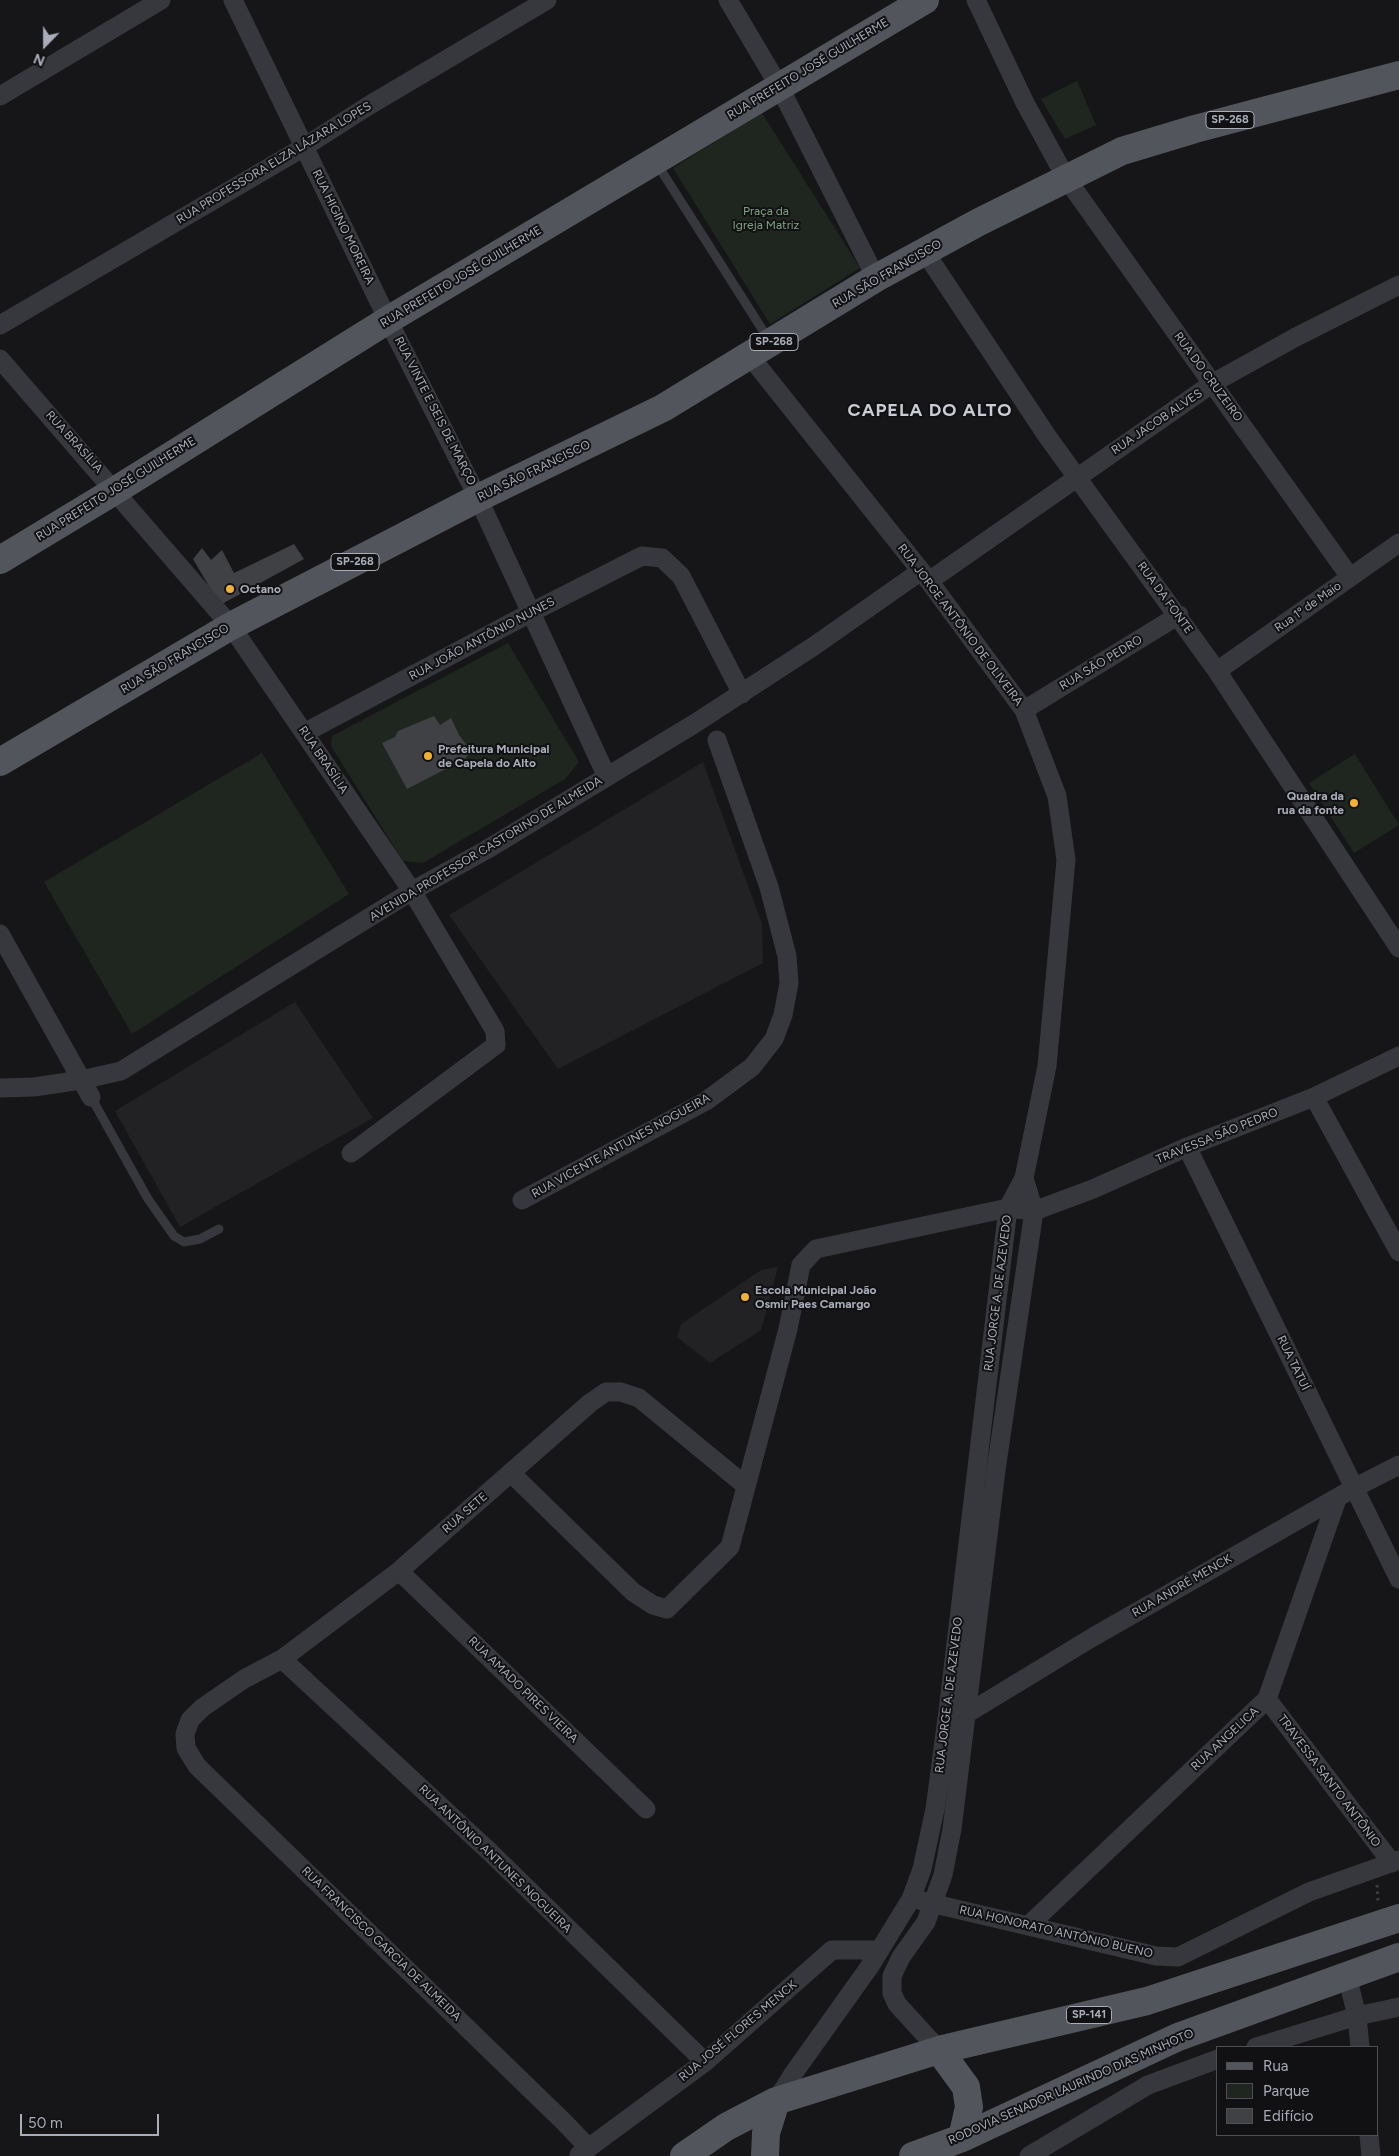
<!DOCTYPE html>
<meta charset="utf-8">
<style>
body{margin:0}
#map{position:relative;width:1399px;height:2156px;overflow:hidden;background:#161618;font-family:Figtree,sans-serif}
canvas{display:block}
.legend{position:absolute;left:1216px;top:2046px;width:162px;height:90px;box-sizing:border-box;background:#111113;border:1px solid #4d4f55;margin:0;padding:6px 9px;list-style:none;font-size:15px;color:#a8adb8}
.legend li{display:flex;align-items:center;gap:10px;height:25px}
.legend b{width:25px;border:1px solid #4d4f55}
.north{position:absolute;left:20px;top:20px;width:50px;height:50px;-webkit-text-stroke:4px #111113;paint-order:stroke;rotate:202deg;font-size:14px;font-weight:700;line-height:20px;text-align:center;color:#a8adb8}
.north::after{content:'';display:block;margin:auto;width:18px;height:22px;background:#a8adb8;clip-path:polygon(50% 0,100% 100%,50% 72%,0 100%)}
.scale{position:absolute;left:20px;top:2114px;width:139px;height:22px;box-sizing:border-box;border:2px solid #a8adb8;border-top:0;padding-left:6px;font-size:15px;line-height:18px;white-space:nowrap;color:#a8adb8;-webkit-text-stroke:4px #111113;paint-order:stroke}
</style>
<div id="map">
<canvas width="1399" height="2156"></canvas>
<ul class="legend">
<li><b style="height:6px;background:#53555c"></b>Rua</li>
<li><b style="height:14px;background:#1e261f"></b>Parque</li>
<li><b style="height:14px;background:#404145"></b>Edifício</li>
</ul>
<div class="north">N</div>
<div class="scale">50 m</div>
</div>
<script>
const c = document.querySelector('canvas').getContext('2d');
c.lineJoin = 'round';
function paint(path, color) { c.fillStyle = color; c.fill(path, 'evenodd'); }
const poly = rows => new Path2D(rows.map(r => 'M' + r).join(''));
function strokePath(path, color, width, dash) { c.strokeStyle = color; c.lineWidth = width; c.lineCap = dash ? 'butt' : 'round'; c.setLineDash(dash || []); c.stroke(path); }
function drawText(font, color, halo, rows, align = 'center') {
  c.font = font + ' Figtree,sans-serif'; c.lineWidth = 4; c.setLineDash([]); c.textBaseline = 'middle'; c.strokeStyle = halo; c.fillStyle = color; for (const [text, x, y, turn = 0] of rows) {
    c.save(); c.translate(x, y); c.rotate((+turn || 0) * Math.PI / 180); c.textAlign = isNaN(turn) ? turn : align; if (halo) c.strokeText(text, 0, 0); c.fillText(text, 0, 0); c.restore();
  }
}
paint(poly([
 [703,762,762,924,763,963,558,1069,449,915],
 [295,1002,373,1118,180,1227,115,1111],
 [778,1267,761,1330,710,1363,677,1337,681,1324,761,1270]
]), '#222225');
paint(poly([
 [1077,81,1096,125,1065,139,1041,99],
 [762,113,860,268,770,324,673,168],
 [508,643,579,762,565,779,423,863,403,861,331,746,332,736],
 [262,753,349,894,132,1034,44,882],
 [1355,754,1399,825,1354,853,1309,783]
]), '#1e261f');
paint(poly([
 [294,544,304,559,220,605,193,559,202,548,211,560,222,550,234,573],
 [434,716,440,725,451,718,459,735,472,752,463,760,407,789,382,743,395,737,398,731]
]), '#404145');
strokePath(poly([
 [1377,1885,1378,1902]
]), '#3d3f44', 3, [2.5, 4]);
strokePath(poly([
 [657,164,769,340],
 [91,1097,148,1199,174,1236,184,1242,200,1239,219,1229]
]), '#37383d', 9);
strokePath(poly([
 [233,0,388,320,478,498,607,777],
 [728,0,779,86,876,278],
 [976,0,1025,103,1066,178,1350,577],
 [0,96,161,0],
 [925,252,1047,436,1217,671,1399,948],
 [0,325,304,147,368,106,547,0],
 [749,355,929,581,1024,710,1057,796,1066,860,1047,1066,1024,1178,1008,1208,948,1711,935,1809,922,1869,911,1899,870,1966,793,2074,776,2101],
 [0,359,231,626,412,891,495,1031,496,1045,351,1153],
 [929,581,1213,383,1296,337,1399,285],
 [1217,671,1399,543],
 [1024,710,1179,615],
 [304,733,530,613,642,556,662,558,681,576,742,694],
 [0,934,91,1097],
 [0,1088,34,1087,81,1080,121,1071,412,891,486,850,694,724,814,646,921,571],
 [1314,1097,1399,1252],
 [1187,1147,1399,1579],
 [522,1200,706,1101,752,1067,774,1039,783,1015,789,983,787,956,769,887,717,740],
 [511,1473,633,1592,653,1605,667,1609,730,1547,788,1329,801,1265,816,1249,1008,1208,1034,1211,1093,1189,1187,1147,1314,1097,1399,1056],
 [399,1571,646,1809],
 [282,1659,491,1853,705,2062],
 [1267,1699,1392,1863],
 [959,1712,968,1713,1093,1637,1354,1488,1399,1465],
 [922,1901,1156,1956,1178,1957,1309,1892,1399,1860],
 [1029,1925,1267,1699,1337,1499],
 [1347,1976,1357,2016,1399,2007],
 [1256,2047,1357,2016,1360,2047],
 [939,2050,897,2004,892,1993,892,1976,901,1957,926,1922,943,1875,952,1829,996,1470,1034,1211,1024,1178],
 [1369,2135,1371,2156],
 [589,2148,564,2122,197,1766,186,1748,185,1734,190,1720,202,1708,244,1679,282,1659,399,1571,590,1403,606,1392,621,1392,639,1398,746,1486],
 [579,2155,705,2062,832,1950,880,1950],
 [1029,2156,1148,2085,1218,2059]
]), '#37383d', 19);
strokePath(poly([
 [0,560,116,490,388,320,925,0],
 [0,762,231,626,478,498,663,408,876,278,979,222,1122,151,1195,129,1399,75],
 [939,2050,966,2087,969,2107,962,2138],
 [684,2156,726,2127,776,2101,939,2050,1147,2001,1399,1918],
 [765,2156,766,2133,776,2101],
 [913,2156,962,2138,1178,2037,1399,1957]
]), '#53555c', 28);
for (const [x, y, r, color] of [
 [230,589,5,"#f2b134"],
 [428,756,5,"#f2b134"],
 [1354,803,5,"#f2b134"],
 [745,1297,5,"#f2b134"]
]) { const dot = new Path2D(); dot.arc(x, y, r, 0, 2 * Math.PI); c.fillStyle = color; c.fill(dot); strokePath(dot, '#111113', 2); }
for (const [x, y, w] of [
 [1230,120,48],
 [774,342,48],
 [355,562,48],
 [1089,2015,45]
]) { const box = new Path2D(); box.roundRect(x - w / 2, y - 8.5, w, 17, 4); c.fillStyle = '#111113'; c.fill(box); strokePath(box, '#a8adb8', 1); }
drawText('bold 11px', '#a8adb8', null, [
 ["SP-268",1230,120],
 ["SP-268",774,342],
 ["SP-268",355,562],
 ["SP-141",1089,2015]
]);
drawText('12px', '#a8adb8', '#111113', [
 ["RUA PREFEITO JOSÉ GUILHERME",808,69,-31],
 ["RUA PROFESSORA ELZA LÁZARA LOPES",274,163,-31],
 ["RUA HIGINO MOREIRA",343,227,64],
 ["RUA SÃO FRANCISCO",887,274,-30],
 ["RUA PREFEITO JOSÉ GUILHERME",461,277,-31],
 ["RUA DO CRUZEIRO",1208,377,54],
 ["RUA VINTE E SEIS DE MARÇO",435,411,63],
 ["RUA JACOB ALVES",1157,422,-34],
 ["RUA BRASÍLIA",74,442,48],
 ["RUA SÃO FRANCISCO",534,471,-26],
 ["RUA PREFEITO JOSÉ GUILHERME",116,489,-32],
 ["RUA DA FONTE",1165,598,54],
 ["Rua 1º de Maio",1308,607,-35],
 ["RUA JORGE ANTÔNIO DE OLIVEIRA",960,625,53],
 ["RUA JOÃO ANTÔNIO NUNES",482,639,-28],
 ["RUA SÃO FRANCISCO",175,659,-31],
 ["RUA SÃO PEDRO",1101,663,-31],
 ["RUA BRASÍLIA",323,760,56],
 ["AVENIDA PROFESSOR CASTORINO DE ALMEIDA",486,849,-31],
 ["TRAVESSA SÃO PEDRO",1217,1136,-22],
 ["RUA VICENTE ANTUNES NOGUEIRA",621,1146,-29],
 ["RUA JORGE A. DE AZEVEDO",998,1293,-83],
 ["RUA TATUÍ",1293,1363,64],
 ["RUA SETE",465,1513,-41],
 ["RUA ANDRÉ MENCK",1182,1586,-30],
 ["RUA AMADO PIRES VIEIRA",523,1690,44],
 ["RUA JORGE A. DE AZEVEDO",949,1695,-83],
 ["RUA ANGELICA",1225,1739,-43],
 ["TRAVESSA SANTO ANTÔNIO",1329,1781,53],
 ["RUA ANTÔNIO ANTUNES NOGUEIRA",495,1859,44],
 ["RUA HONORATO ANTÔNIO BUENO",1056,1932,13],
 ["RUA FRANCISCO GARCIA DE ALMEIDA",381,1944,44],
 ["RUA JOSÉ FLORES MENCK",738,2031,-40],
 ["RODOVIA SENADOR LAURINDO DIAS MINHOTO",1071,2087,-24]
]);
drawText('12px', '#7fa381', '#111113', [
 ["Praça da",766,211],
 ["Igreja Matriz",766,225]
]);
drawText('bold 12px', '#a8adb8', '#111113', [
 ["Octano",240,589],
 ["Prefeitura Municipal",438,749],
 ["de Capela do Alto",438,763],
 ["Quadra da",1344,796,"right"],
 ["rua da fonte",1344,810,"right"],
 ["Escola Municipal João",755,1290],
 ["Osmir Paes Camargo",755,1304]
], 'left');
c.letterSpacing = '1px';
drawText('bold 18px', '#c9ccd4', '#111113', [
 ["CAPELA DO ALTO",930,411]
]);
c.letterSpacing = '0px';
</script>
